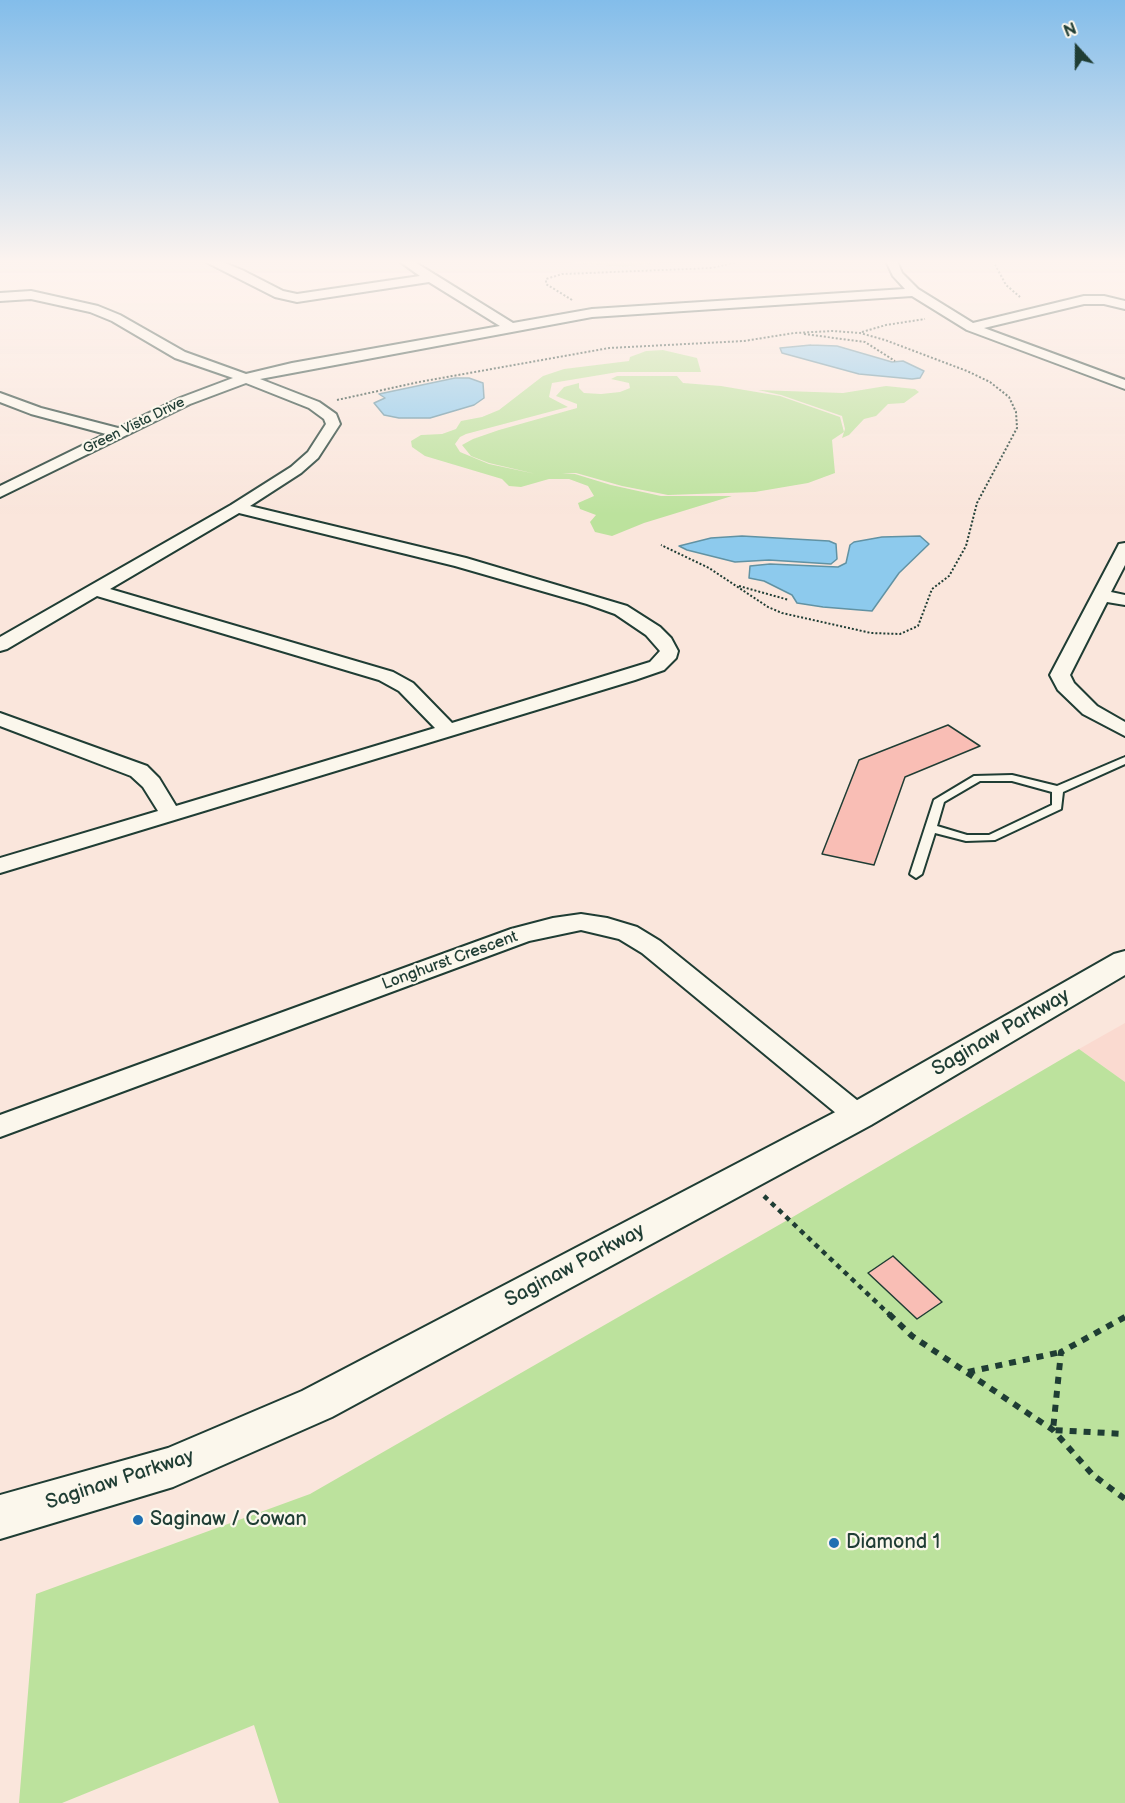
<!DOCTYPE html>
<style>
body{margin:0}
#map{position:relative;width:1125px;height:1803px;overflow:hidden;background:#fae6dc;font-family:"Balsamiq Sans",sans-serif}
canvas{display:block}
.north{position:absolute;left:1047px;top:18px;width:60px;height:60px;-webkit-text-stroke:4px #fbf7ec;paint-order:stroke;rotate:339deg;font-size:16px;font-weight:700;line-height:24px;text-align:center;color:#1f3d34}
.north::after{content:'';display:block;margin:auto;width:21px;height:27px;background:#1f3d34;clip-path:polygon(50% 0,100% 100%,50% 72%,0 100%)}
</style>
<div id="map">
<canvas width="1125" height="1803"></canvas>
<div class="north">N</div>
</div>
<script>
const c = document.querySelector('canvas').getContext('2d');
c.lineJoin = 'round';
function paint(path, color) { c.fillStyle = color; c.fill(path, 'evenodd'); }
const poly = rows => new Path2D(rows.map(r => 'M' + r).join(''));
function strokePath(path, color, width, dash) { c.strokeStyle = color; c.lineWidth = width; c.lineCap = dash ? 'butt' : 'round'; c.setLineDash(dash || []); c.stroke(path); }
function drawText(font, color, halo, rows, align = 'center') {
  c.font = font + ' "Balsamiq Sans",sans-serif'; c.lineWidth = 4.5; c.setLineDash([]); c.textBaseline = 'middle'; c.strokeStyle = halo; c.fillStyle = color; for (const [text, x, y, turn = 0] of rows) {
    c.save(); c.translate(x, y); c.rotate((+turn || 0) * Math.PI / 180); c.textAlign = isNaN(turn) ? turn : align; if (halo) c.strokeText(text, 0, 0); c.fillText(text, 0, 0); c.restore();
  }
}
paint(poly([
 [1125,1023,1125,1082,1079,1049]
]), '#fadad0');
paint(poly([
 [551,261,671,261,623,267],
 [663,350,697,358,701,372,618,372,552,383,549,397,568,407,466,434,460,437,455,444,460,452,489,464,536,474,489,463,471,456,462,445,473,439,499,430,577,408,577,404,556,396,564,387,579,383,579,388,584,393,601,394,620,392,630,388,629,383,611,379,617,376,677,376,683,383,721,386,780,396,840,417,844,432,832,440,835,473,808,483,755,492,668,495,622,486,576,473,562,473,575,474,611,485,661,496,732,496,644,523,612,536,595,532,590,522,596,515,580,509,578,503,594,496,588,486,569,479,549,479,521,487,509,486,502,479,425,456,412,447,411,441,421,435,442,434,456,429,461,421,482,417,499,410,543,376,564,369,629,361,630,357,646,351],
 [886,386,915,389,919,392,904,403,888,404,876,416,864,419,849,435,842,438,845,429,842,416,781,395,758,390,843,393],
 [1079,1049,1125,1082,1125,1803,279,1803,254,1725,62,1803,19,1803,36,1594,310,1494,791,1218]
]), '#bce29d');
const water = poly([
 [811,345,837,346,892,362,903,361,924,371,920,378,912,379,859,374,782,353,780,348,811,345],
 [455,378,469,378,483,383,484,398,474,405,430,418,399,418,384,415,374,403,385,398,379,394,455,378],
 [742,536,829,541,836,544,837,559,831,564,769,560,735,562,687,550,679,546,711,538,742,536],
 [920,536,929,544,899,573,872,611,823,607,797,603,792,595,764,581,749,578,750,566,770,564,838,567,846,563,850,545,854,542,882,537,920,536]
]);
paint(water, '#8dcaed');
strokePath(water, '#6192a3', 1.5);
const building = poly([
 [948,725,980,746,905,777,874,865,822,854,859,760,948,725],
 [893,1256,942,1302,917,1319,868,1273,893,1256]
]);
paint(building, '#f9beb5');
strokePath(building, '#1f3d34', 1.5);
const service = poly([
 [1125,757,1125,764,1063,792,1061,809,995,840,966,841,935,833,922,874,916,878,910,874,934,800,974,776,1012,775,1057,786,1125,757],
 [980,781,1012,781,1052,792,1052,805,989,835,967,835,937,826,944,802,980,781]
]);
const minor = poly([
 [204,261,220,261,242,270,283,291,297,294,420,276,399,261,413,261,513,323,592,309,905,289,893,276,886,261,897,261,902,273,918,289,973,323,1084,296,1104,296,1125,301,1125,309,1104,304,1084,304,984,328,1125,380,1125,389,967,330,912,296,592,317,260,379,319,402,336,414,340,424,318,458,301,473,250,506,466,558,627,606,660,627,671,638,678,651,676,658,664,670,635,680,0,873,0,858,158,811,143,787,131,776,0,726,0,713,147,766,159,778,176,806,435,728,399,691,379,680,97,596,7,649,0,651,0,637,231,505,291,467,308,452,326,424,324,419,309,408,246,383,190,404,0,497,0,486,106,434,31,414,0,402,0,393,41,408,118,428,180,398,233,378,175,358,112,321,90,312,31,299,0,301,0,293,31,291,98,306,120,315,185,352,246,374,292,363,500,326,429,282,297,302,275,297,204,261],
 [239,513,455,566,587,604,615,614,646,635,660,651,650,662,452,723,413,683,393,672,110,589,239,513],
 [1125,543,1125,565,1111,592,1125,595,1125,605,1107,602,1070,675,1074,683,1097,706,1125,722,1125,736,1083,714,1058,690,1050,675,1117,548,1119,544,1125,543],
 [581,914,607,918,637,927,660,941,868,1109,872,1116,868,1123,858,1126,848,1123,642,953,619,939,581,930,529,941,0,1137,0,1115,511,929,553,918,581,914]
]);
const tertiary = poly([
 [1125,951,1125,975,871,1125,332,1417,173,1487,0,1539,0,1495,168,1448,302,1391,845,1107,1114,954,1125,951]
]);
strokePath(service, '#1f3d34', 4);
strokePath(minor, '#1f3d34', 4);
strokePath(tertiary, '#1f3d34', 4);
strokePath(poly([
 [993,261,1006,285,1020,297],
 [572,300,546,284,546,279,562,274,712,268,742,261],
 [862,332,886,325,925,319],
 [804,334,865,342,895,361],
 [337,400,419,382,609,348,744,341,794,333,833,331,860,333,885,340,967,371,990,382,1009,397,1016,412,1017,428,977,503,966,546,949,576,932,589,918,626,900,634,871,633,782,613,768,607,709,568,661,545],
 [739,586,789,600]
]), '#1f3d34', 2, [2, 2]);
strokePath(poly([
 [764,1196,890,1315]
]), '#1f3d34', 4.5, [5, 5]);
strokePath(poly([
 [889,1314,912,1336,1053,1430,1093,1475,1125,1499],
 [1125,1317,1061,1352,1053,1430,1125,1434],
 [968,1372,1061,1352]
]), '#1f3d34', 6, [7, 7]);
paint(service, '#fbf7ec');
paint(minor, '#fbf7ec');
paint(tertiary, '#fbf7ec');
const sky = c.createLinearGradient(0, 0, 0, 514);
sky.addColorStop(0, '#83bdea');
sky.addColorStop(0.51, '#fdf4ef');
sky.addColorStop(1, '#fdf4ef00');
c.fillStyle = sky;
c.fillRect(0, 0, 1125, 514);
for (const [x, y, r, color] of [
 [138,1520,6,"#1f6fb2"],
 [834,1543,6,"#1f6fb2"]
]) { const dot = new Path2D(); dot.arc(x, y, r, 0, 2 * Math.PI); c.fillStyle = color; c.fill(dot); strokePath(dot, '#fbf7ec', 2); }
drawText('14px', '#1f3d34', '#fbf7ec', [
 ["Green Vista Drive",134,426,-26]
]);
drawText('16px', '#1f3d34', '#fbf7ec', [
 ["Longhurst Crescent",450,961,-20]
]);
drawText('20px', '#1f3d34', '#fbf7ec', [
 ["Saginaw Parkway",1001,1033,-30],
 ["Saginaw Parkway",575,1266,-28],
 ["Saginaw Parkway",120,1480,-18]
]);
drawText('20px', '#1f3d34', '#fbf7ec', [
 ["Saginaw / Cowan",150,1520],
 ["Diamond 1",846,1543]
], 'left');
</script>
